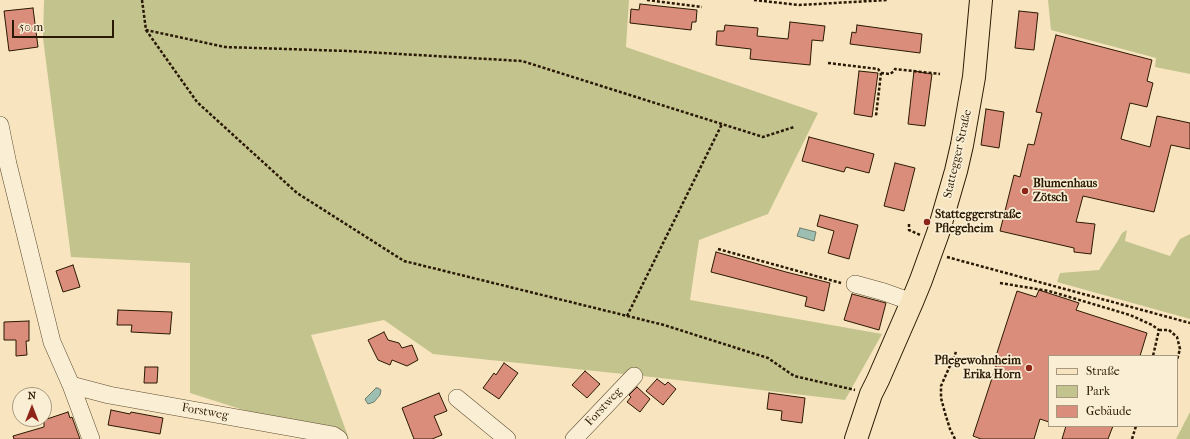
<!DOCTYPE html>
<meta charset="utf-8">
<style>
body{margin:0}
#map{position:relative;width:1190px;height:439px;overflow:hidden;background:#f8e5bf;font-family:"IM FELL French Canon",serif}
canvas{display:block}
.legend{position:absolute;left:1048px;top:355px;width:130px;height:72px;box-sizing:border-box;background:#faeed5;border:1px solid #a79981;margin:0;padding:5px 7px;list-style:none;font-size:12px;color:#2a1902}
.legend li{display:flex;align-items:center;gap:8px;height:20px}
.legend b{width:20px;border:1px solid #a79981}
.north{position:absolute;left:12px;top:387px;width:40px;height:40px;box-sizing:border-box;background:#faeed5;border:1px solid #a79981;border-radius:50%;rotate:0deg;font-size:11px;font-weight:700;line-height:16px;text-align:center;color:#2a1902}
.north::after{content:'';display:block;margin:auto;width:14px;height:18px;background:#8f2418;clip-path:polygon(50% 0,100% 100%,50% 72%,0 100%)}
.scale{position:absolute;left:12px;top:20px;width:102px;height:18px;box-sizing:border-box;border:2px solid #2a1902;border-top:0;padding-left:5px;font-size:12px;line-height:14px;white-space:nowrap;color:#2a1902;-webkit-text-stroke:3px #faeed5;paint-order:stroke}
</style>
<div id="map">
<canvas width="1190" height="439"></canvas>
<ul class="legend">
<li><b style="height:5px;background:#f8e5bf"></b>Straße</li>
<li><b style="height:11px;background:#c3c38e"></b>Park</li>
<li><b style="height:11px;background:#da8d7a"></b>Gebäude</li>
</ul>
<div class="north">N</div>
<div class="scale">50 m</div>
</div>
<script>
const c = document.querySelector('canvas').getContext('2d');
c.lineJoin = 'round';
function paint(path, color) { c.fillStyle = color; c.fill(path, 'evenodd'); }
const poly = rows => new Path2D(rows.map(r => 'M' + r).join(''));
function strokePath(path, color, width, dash) { c.strokeStyle = color; c.lineWidth = width; c.lineCap = dash ? 'butt' : 'round'; c.setLineDash(dash || []); c.stroke(path); }
function drawText(font, color, halo, rows, align = 'center') {
  c.font = font + ' "IM FELL French Canon",serif'; c.lineWidth = 3.5; c.setLineDash([]); c.textBaseline = 'middle'; c.strokeStyle = halo; c.fillStyle = color; for (const [text, x, y, turn = 0] of rows) {
    c.save(); c.translate(x, y); c.rotate((+turn || 0) * Math.PI / 180); c.textAlign = isNaN(turn) ? turn : align; if (halo) c.strokeText(text, 0, 0); c.fillText(text, 0, 0); c.restore();
  }
}
paint(poly([
 [44,0,629,0,626,47,818,113,768,214,699,240,690,300,882,334,845,400,652,377,433,354,384,320,311,335,349,439,335,439,190,393,190,263,71,257,43,38],
 [1048,0,1190,0,1190,74,1155,67,1156,58,1051,30],
 [1127,230,1125,241,1170,256,1180,239,1190,234,1190,319,1057,282,1060,273,1099,270,1117,242,1122,233],
 [1190,412,1190,439,1176,439]
]), '#c3c38e');
const water = poly([
 [800,228,816,232,814,241,797,236,800,228],
 [376,388,378,388,381,390,380,395,374,402,368,404,366,401,365,399,376,388]
]);
paint(water, '#9dbfb2');
strokePath(water, '#6f7d6c', 1);
const building = poly([
 [640,4,697,10,696,22,692,22,691,30,630,23,631,9,639,10,640,4],
 [33,8,38,47,9,51,4,11,33,8],
 [1019,11,1038,13,1034,50,1015,48,1019,11],
 [790,22,825,26,823,41,812,40,810,65,750,59,751,49,716,45,717,31,724,31,725,25,758,28,757,36,788,39,790,22],
 [857,25,922,34,920,53,850,44,852,32,856,33,857,25],
 [1056,35,1152,60,1147,81,1153,83,1147,107,1130,103,1121,139,1150,147,1157,116,1190,123,1190,149,1171,145,1154,212,1083,196,1076,222,1095,224,1091,254,1074,252,1074,248,1000,231,1014,175,1020,177,1028,144,1034,145,1042,113,1036,112,1056,35],
 [859,71,878,73,872,117,854,114,859,71],
 [914,71,932,74,925,126,908,124,914,71],
 [986,109,1004,112,999,148,981,145,986,109],
 [809,137,874,154,869,173,846,167,844,172,802,161,809,137],
 [895,163,915,168,904,211,884,206,895,163],
 [820,215,858,225,849,259,828,253,834,231,817,226,820,215],
 [716,252,786,272,830,283,824,311,805,306,807,297,711,272,716,252],
 [73,265,80,287,63,292,56,271,73,265],
 [1039,290,1079,303,1076,310,1147,333,1140,356,1049,356,1049,422,1040,419,1034,439,981,439,973,436,997,363,994,362,1017,291,1036,297,1039,290],
 [852,294,886,303,879,330,844,320,852,294],
 [118,310,172,312,170,334,131,332,132,325,117,325,118,310],
 [29,321,29,341,26,341,27,355,16,356,16,340,4,340,4,322,29,321],
 [384,332,388,340,399,343,402,348,412,345,418,360,407,366,392,360,390,365,378,360,368,340,384,332],
 [504,363,518,373,499,399,483,388,494,373,496,375,504,363],
 [145,367,158,367,157,383,144,383,145,367],
 [585,371,600,384,587,398,572,385,585,371],
 [657,379,665,385,668,382,676,389,663,405,646,391,657,379],
 [637,387,650,399,640,412,627,402,631,397,629,395,637,387],
 [439,393,447,411,434,416,442,435,432,439,414,439,402,408,439,393],
 [769,393,805,398,802,423,781,420,782,411,767,409,769,393],
 [111,410,130,414,131,412,163,418,160,434,108,425,111,410],
 [68,412,70,418,72,417,80,439,14,439,13,436,44,427,44,420,68,412],
 [1066,426,1113,426,1108,439,1062,439,1066,426]
]);
paint(building, '#da8d7a');
strokePath(building, '#2a1902', 1);
const minor = poly([
 [0,125,8,164,52,342,71,385,109,395,333,435,339,439],
 [855,284,884,292,912,302],
 [71,385,91,439],
 [457,398,507,439],
 [574,439,634,376]
]);
const major = poly([
 [856,439,871,394,878,380,912,302,921,280,938,233,956,171,962,145,974,77,981,0]
]);
strokePath(minor, '#5e4c31', 18);
strokePath(major, '#2a1902', 24);
strokePath(poly([
 [142,0,146,30,225,47,348,51,522,61,763,137,794,127],
 [647,0,702,7],
 [754,0,799,5,888,0],
 [146,30,197,102,297,193,404,261,664,325,768,358,794,376,855,390],
 [828,63,878,69,881,73,876,116],
 [881,73,890,74,894,71,895,69,940,74],
 [909,224,909,230,920,235],
 [718,249,841,283],
 [947,257,1190,323],
 [1000,283,1049,291,1130,315,1152,325,1159,330,1153,356],
 [627,316,722,124],
 [1159,330,1169,330,1177,337,1180,349,1177,360],
 [955,439,950,429,945,413,941,398,941,386,956,352],
 [1132,439,1136,426]
]), '#2a1902', 2.5, [3, 2]);
strokePath(minor, '#faeed5', 17);
strokePath(major, '#f8e5bf', 22);
for (const [x, y, r, color] of [
 [1025,191,4,"#8f2418"],
 [927,222,4,"#8f2418"],
 [1029,368,4,"#8f2418"]
]) { const dot = new Path2D(); dot.arc(x, y, r, 0, 2 * Math.PI); c.fillStyle = color; c.fill(dot); strokePath(dot, '#faeed5', 1.5); }
drawText('12px', '#2a1902', '#faeed5', [
 ["Stattegger Straße",958,154,-77],
 ["Forstweg",604,407,-47],
 ["Forstweg",205,412,10]
]);
drawText('bold 12px', '#2a1902', '#faeed5', [
 ["Blumenhaus",1033,184],
 ["Zötsch",1033,198],
 ["Statteggerstraße",935,215],
 ["Pflegeheim",935,229],
 ["Pflegewohnheim",1021,361,"right"],
 ["Erika Horn",1021,375,"right"]
], 'left');
</script>
